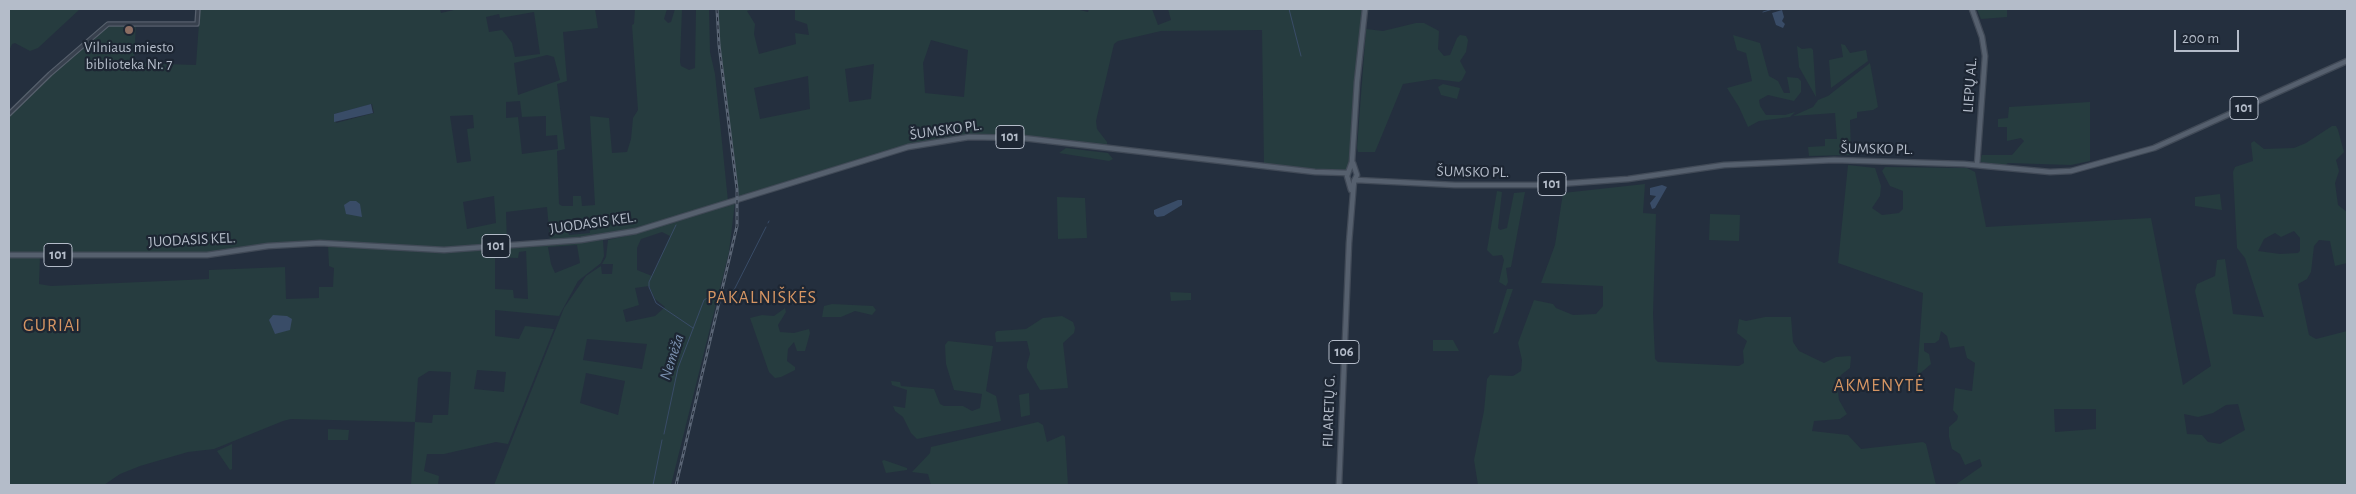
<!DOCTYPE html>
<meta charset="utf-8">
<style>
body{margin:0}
#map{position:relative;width:2356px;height:494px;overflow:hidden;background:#242f3e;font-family:"Alegreya Sans",sans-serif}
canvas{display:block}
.frame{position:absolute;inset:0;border:10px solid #b4bcc9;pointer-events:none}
.scale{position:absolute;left:2174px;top:30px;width:65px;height:22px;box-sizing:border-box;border:2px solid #b4bcc9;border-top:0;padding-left:6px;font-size:15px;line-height:18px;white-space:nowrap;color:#b4bcc9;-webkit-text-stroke:4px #1d2633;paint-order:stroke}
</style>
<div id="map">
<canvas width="2356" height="494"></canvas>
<div class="frame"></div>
<div class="scale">200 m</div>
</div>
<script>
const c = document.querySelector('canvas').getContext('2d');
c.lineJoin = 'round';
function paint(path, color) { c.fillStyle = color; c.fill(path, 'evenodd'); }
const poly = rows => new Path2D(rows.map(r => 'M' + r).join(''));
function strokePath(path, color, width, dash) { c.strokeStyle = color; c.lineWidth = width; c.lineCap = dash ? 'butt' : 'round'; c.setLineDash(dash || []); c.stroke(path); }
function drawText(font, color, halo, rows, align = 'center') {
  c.font = font + ' "Alegreya Sans",sans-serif'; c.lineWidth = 4.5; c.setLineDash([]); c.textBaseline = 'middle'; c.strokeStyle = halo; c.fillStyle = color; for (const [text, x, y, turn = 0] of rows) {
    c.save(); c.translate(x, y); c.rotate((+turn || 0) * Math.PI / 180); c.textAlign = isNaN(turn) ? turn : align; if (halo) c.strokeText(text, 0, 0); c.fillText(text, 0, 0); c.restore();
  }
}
paint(poly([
 [9,9,80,9,38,48,30,51,15,43,12,44,9,51],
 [200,9,440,9,441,13,458,9,595,9,598,28,563,32,567,81,557,84,565,149,557,151,559,204,562,206,573,206,573,196,581,196,582,206,595,205,590,116,609,118,612,153,627,152,631,139,633,118,638,110,632,25,634,24,635,9,667,9,664,19,668,23,671,22,675,9,682,9,680,62,681,66,689,70,695,68,696,9,709,9,710,52,715,74,728,201,619,233,550,241,547,207,506,212,507,244,428,248,325,242,214,253,9,254,9,111,27,92,105,23,110,22,136,22,134,63,196,65],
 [534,12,540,54,515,57,512,43,507,36,502,30,489,32,486,17,499,14,500,18],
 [547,55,554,57,560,80,518,95,514,63],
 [520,101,522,117,546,116,546,136,557,135,558,149,522,154,518,117,506,118,506,102],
 [372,104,374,113,336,123,334,114],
 [473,115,474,128,467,129,471,161,457,163,450,116],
 [494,196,496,223,467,229,463,202],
 [588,218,590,233,569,235,568,220],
 [718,9,754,9,747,11,755,24,754,34,759,54,796,44,795,33,809,35,807,24,795,20,795,9,1076,9,1088,12,1089,9,1152,9,1158,25,1171,20,1168,9,1364,9,1355,73,1350,165,1348,171,1340,173,1264,165,1262,30,1161,31,1118,41,1114,44,1096,121,1097,129,1107,142,1107,146,987,134,954,137,912,144,739,198,720,51],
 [931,40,968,50,964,97,925,93,923,63],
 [874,64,871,99,849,102,845,69],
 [808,76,810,109,760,119,754,88],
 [1977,9,2007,9,2007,17,1981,19],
 [1416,23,1424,23,1439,31,1438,49,1444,56,1450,55,1457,38,1460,35,1466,36,1468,40,1466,52,1460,61,1466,72,1462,80,1459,82,1435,79,1403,84,1375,152,1358,152,1357,148,1366,29,1383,31],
 [1733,35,1760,43,1769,76,1778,81,1784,93,1790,93,1787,77,1798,78,1801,81,1801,92,1794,101,1768,95,1759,100,1760,106,1766,115,1785,115,1795,112,1790,117,1759,121,1748,127,1739,107,1727,88,1752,81,1746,53,1737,50],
 [1841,44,1845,45,1850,53,1866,50,1868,61,1831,88,1829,60,1843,57],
 [1797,46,1802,49,1811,48,1813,50,1816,97,1799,67],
 [1870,63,1878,107,1873,110,1857,112,1857,118,1850,120,1851,155,1809,156,1808,147,1825,146,1825,139,1837,139,1835,113,1793,116,1813,107,1818,100,1828,96],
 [1443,84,1460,88,1457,99,1441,95,1438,87],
 [2090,102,2090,161,2071,165,2008,163,2005,165,1981,162,1980,160,1982,155,2012,155,2024,141,2021,138,2007,141,2007,127,1998,127,1998,119,2008,118,2009,107],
 [2332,126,2336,126,2338,130,2344,152,2336,160,2339,171,2335,183,2338,205,2347,212,2347,263,2335,266,2330,241,2319,240,2314,246,2311,272,2307,279,2298,284,2309,335,2316,339,2347,331,2347,485,1955,485,1982,466,1980,459,1965,465,1960,454,1952,449,1949,437,1949,427,1957,420,1958,416,1953,410,1955,388,1972,391,1975,363,1967,358,1964,346,1950,348,1947,336,1941,331,1939,340,1935,343,1924,343,1924,351,1929,354,1931,364,1917,376,1923,293,1838,263,1848,165,1875,168,1881,186,1880,196,1872,208,1882,215,1899,213,1903,209,1903,191,1890,186,1882,171,1885,167,1967,168,1975,172,1986,227,2151,218,2183,385,2211,366,2195,291,2197,284,2215,276,2217,260,2225,259,2233,314,2264,317,2245,258,2237,248,2233,172,2235,167,2253,161,2251,143,2254,141,2264,149,2294,148,2306,143],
 [2294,231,2300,238,2300,251,2298,253,2280,254,2258,251,2264,239,2275,233,2281,237],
 [2238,404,2245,430,2220,444,2208,442,2202,435,2187,434,2184,414,2198,417,2213,413,2226,405],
 [2054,409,2096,409,2096,429,2055,432],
 [1066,148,1108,153,1113,159,1109,161,1059,153],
 [1645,184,1643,213,1656,214,1653,314,1655,359,1658,362,1739,366,1744,363,1743,351,1747,341,1737,333,1739,319,1746,321,1765,317,1791,317,1793,342,1799,351,1824,363,1836,357,1850,356,1851,357,1850,368,1841,375,1837,383,1839,400,1847,414,1840,419,1814,421,1812,431,1848,435,1861,449,1923,442,1926,444,1936,485,1478,485,1474,460,1484,411,1487,379,1490,375,1513,376,1521,371,1522,360,1518,343,1534,300,1553,304,1556,308,1573,315,1596,314,1603,306,1603,286,1541,283,1555,245,1563,193],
 [1497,191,1502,192,1498,228,1500,230,1507,228,1514,193,1525,192,1511,267,1506,268,1508,282,1506,286,1499,282,1504,260,1502,255,1493,256,1487,250],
 [2220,194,2222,210,2195,206,2195,197],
 [1057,197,1085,198,1087,238,1058,239],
 [735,202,729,252,671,485,494,485,564,308,586,276,601,266,602,274,612,274,613,264,602,264,606,257,608,240,634,234],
 [662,232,670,236,652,276,637,270,637,248,641,239],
 [649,286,655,299,665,307,655,316,626,322,623,310,639,305,635,288],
 [587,339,647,344,642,369,583,360],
 [586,373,625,381,618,415,580,403],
 [1710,214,1740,215,1739,241,1709,240],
 [603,240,604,256,601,263,578,281,559,316,495,310,495,336,519,339,525,326,554,329,508,444,496,442,444,454,427,454,424,471,439,476,438,485,411,485,415,422,291,419,283,421,214,449,188,452,140,466,120,474,104,485,9,485,9,256,40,256,39,284,51,286,209,279,209,270,285,267,286,299,319,298,319,287,333,287,334,268,329,266,328,245,426,252],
 [577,245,580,263,555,273,551,264,548,247],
 [526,251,528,299,514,298,513,290,495,289,495,257,518,258,519,252],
 [477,370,506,372,504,392,474,389],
 [429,371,451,372,448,415,433,415,432,423,415,422,418,378],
 [1507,289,1513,289,1498,332,1493,334],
 [1170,292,1191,293,1191,300,1171,301],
 [832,304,873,306,876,310,872,315,855,311,841,317,822,317,824,306],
 [785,308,786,312,778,325,780,332,794,333,809,329,810,333,805,351,797,351,794,342,788,349,787,361,795,367,795,370,781,377,775,378,769,372,750,318,762,315,774,316],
 [1062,316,1073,322,1075,328,1074,333,1063,343,1068,388,1040,390,1027,368,1027,364,1030,354,1027,341,996,342,995,333,997,331,1026,329,1043,318],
 [1433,340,1453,340,1459,351,1433,351],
 [948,341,993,346,986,391,996,396,1001,421,917,439,911,433,903,417,895,411,893,406,905,408,907,390,892,385,891,381,900,382,901,386,934,389,940,404,944,406,963,406,972,411,980,408,982,394,954,390,946,364,945,345],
 [1029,393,1030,415,1021,417,1019,395],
 [1038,422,1043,425,1047,442,1063,435,1065,437,1068,485,931,485,928,474,912,472,930,453,931,447],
 [328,429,349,430,348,440,328,440],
 [232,444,232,469,230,470,217,451],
 [884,460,907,468,907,470,886,473,882,461]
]), '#263c3f');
paint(poly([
 [1782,10,1784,17,1782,21,1785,24,1783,28,1776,25,1772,13],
 [371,104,373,113,334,122,334,114],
 [1662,185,1667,187,1655,208,1652,209,1650,203,1656,196,1650,195,1650,188],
 [1178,200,1182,200,1182,205,1164,216,1157,217,1154,214,1154,210],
 [350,201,356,201,360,204,362,217,346,214,344,205],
 [273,315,287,316,292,319,290,330,275,334,269,320]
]), '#394c67');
strokePath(poly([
 [1289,9,1301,56],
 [1763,12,1773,9],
 [768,223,769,221],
 [676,225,649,282,649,287,656,303,693,328],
 [723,301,728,299,733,292,766,227],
 [664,434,678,368,704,300,709,297,716,299],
 [653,485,662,440]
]), '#394c67', 1);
const minor = poly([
 [9,114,50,74,108,24,197,24,198,9]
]);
const major = poly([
 [1972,9,1982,37,1985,56,1977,165],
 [1353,163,1357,175,1354,181],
 [1356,180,1455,185,1545,185,1628,179,1724,165,1834,160,1964,164,2050,172,2071,171,2154,148,2347,61],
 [1351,190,1347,176,1352,162,1357,82,1365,9],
 [9,255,207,255,268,246,320,243,444,250,581,240,636,231,908,147,969,137,1023,138,1315,172,1348,173],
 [1339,485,1349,243,1354,181]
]);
strokePath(minor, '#565f6c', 5.5);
strokePath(major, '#414a57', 7);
strokePath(minor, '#38414e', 3);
strokePath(major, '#56606e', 4.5);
const rail = poly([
 [676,485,737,226,737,189,719,45,717,9]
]);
strokePath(rail, '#5a6575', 3);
strokePath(rail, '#1d2633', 1, [4]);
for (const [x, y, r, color] of [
 [129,30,5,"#8d6e63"]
]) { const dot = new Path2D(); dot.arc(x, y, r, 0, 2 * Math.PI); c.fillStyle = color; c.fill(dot); strokePath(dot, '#1d2633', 2); }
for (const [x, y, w] of [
 [2244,108,28],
 [1010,137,28],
 [1552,184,28],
 [496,246,28],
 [58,255,28],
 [1344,352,30]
]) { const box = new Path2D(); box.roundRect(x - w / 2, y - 11.5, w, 23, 4); c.fillStyle = '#1d2633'; c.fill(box); strokePath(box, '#b4bcc9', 1); }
drawText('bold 14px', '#b4bcc9', null, [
 ["101",2244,108],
 ["101",1010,137],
 ["101",1552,184],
 ["101",496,246],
 ["101",58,255],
 ["106",1344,352]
]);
drawText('15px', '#b4bcc9', '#1d2633', [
 ["Vilniaus miesto",129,47],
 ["biblioteka Nr. 7",129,64]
]);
drawText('15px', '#b4bcc9', '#1d2633', [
 ["LIEPŲ AL.",1970,85,-86],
 ["ŠUMSKO PL.",946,130,-8],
 ["ŠUMSKO PL.",1877,149,1],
 ["ŠUMSKO PL.",1473,172,1],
 ["JUODASIS KEL.",593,223,-8],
 ["JUODASIS KEL.",192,240,-3],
 ["FILARETŲ G.",1329,411,-88]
]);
drawText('italic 16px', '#7c92b1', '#1d2633', [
 ["Nemėža",672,357,-72]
]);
c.letterSpacing = '1px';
drawText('18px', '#d59563', '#1d2633', [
 ["PAKALNIŠKĖS",762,298],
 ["GURIAI",52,326],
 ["AKMENYTĖ",1879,386]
]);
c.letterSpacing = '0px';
</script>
